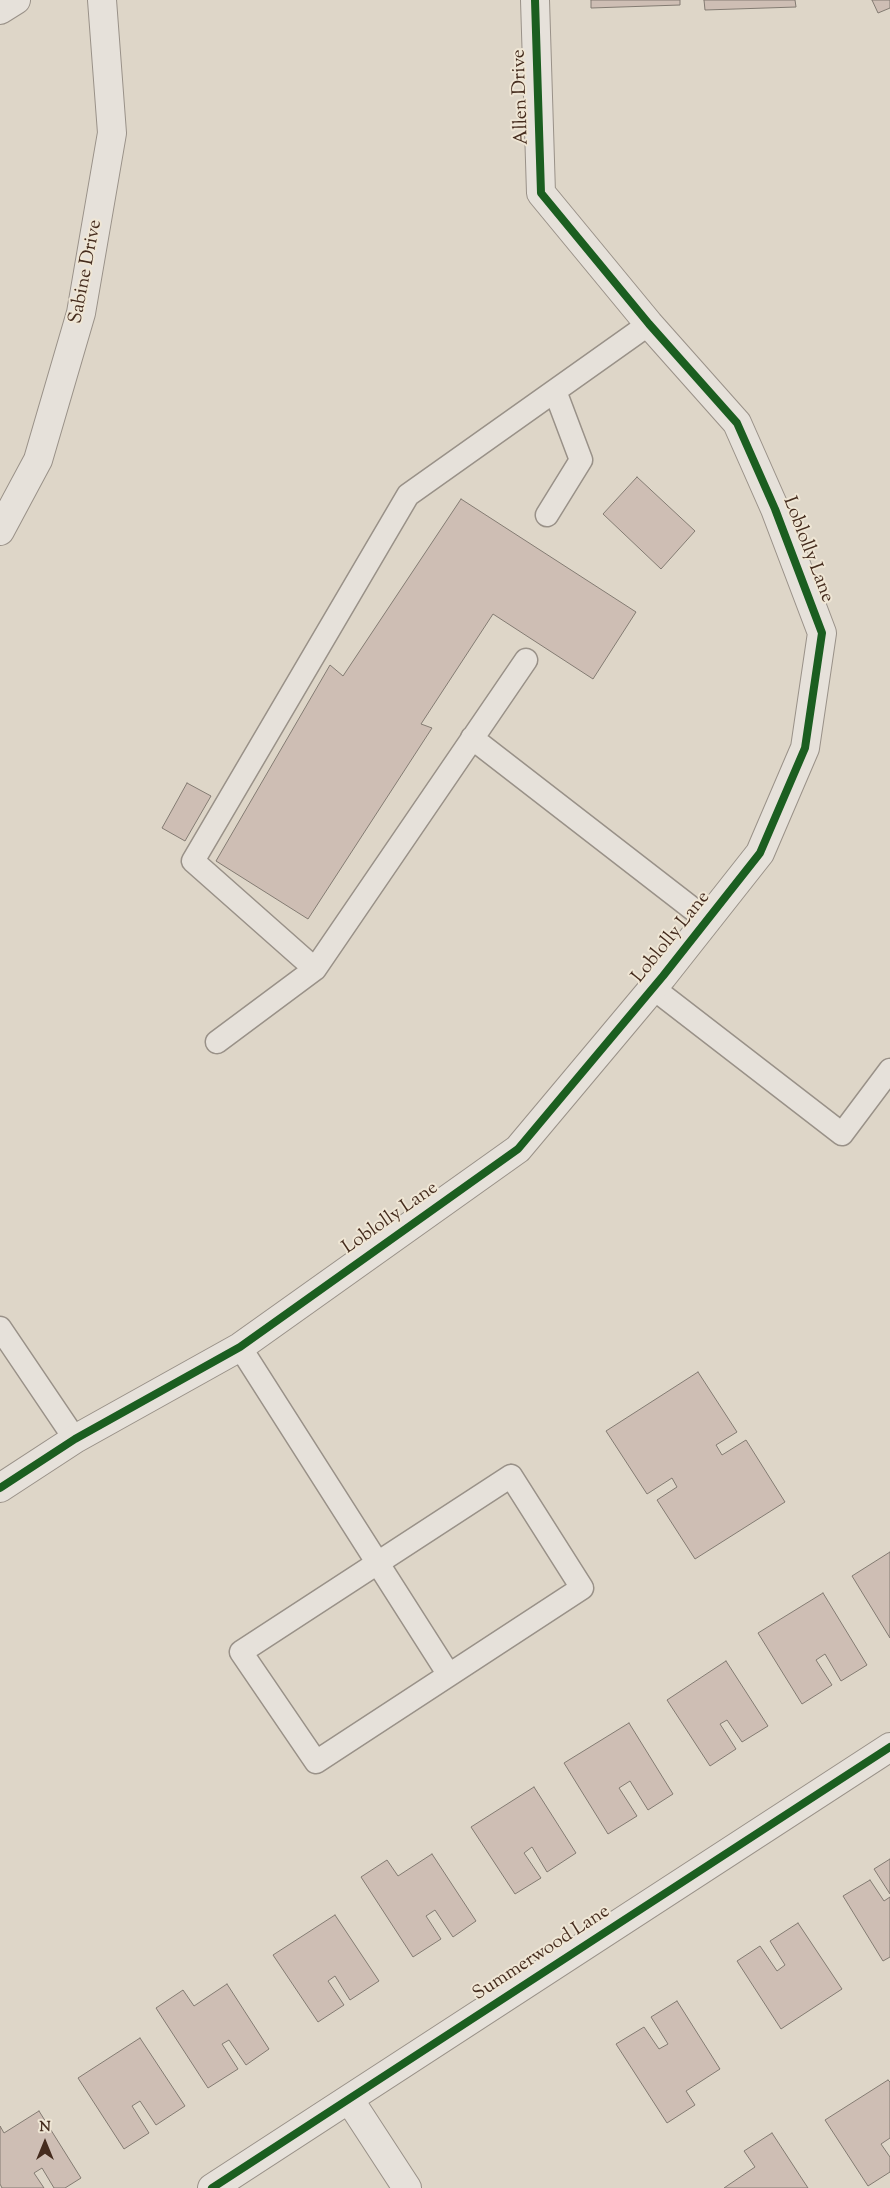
<!DOCTYPE html>
<style>
body{margin:0}
#map{position:relative;width:890px;height:2188px;overflow:hidden;background:#ded6c8;font-family:"Sorts Mill Goudy",serif}
canvas{display:block}
.north{position:absolute;left:20px;top:2118px;width:50px;height:50px;-webkit-text-stroke:4px #efe6d5;paint-order:stroke;rotate:0deg;font-size:14px;font-weight:700;line-height:20px;text-align:center;color:#452c1e}
.north::after{content:'';display:block;margin:auto;width:18px;height:22px;background:#452c1e;clip-path:polygon(50% 0,100% 100%,50% 72%,0 100%)}
</style>
<div id="map">
<canvas width="890" height="2188"></canvas>
<div class="north">N</div>
</div>
<script>
const c = document.querySelector('canvas').getContext('2d');
c.lineJoin = 'round';
function paint(path, color) { c.fillStyle = color; c.fill(path, 'evenodd'); }
const poly = rows => new Path2D(rows.map(r => 'M' + r).join(''));
function strokePath(path, color, width, dash) { c.strokeStyle = color; c.lineWidth = width; c.lineCap = dash ? 'butt' : 'round'; c.setLineDash(dash || []); c.stroke(path); }
function drawText(font, color, halo, rows, align = 'center') {
  c.font = font + ' "Sorts Mill Goudy",serif'; c.lineWidth = 4; c.setLineDash([]); c.textBaseline = 'middle'; c.strokeStyle = halo; c.fillStyle = color; for (const [text, x, y, turn = 0] of rows) {
    c.save(); c.translate(x, y); c.rotate((+turn || 0) * Math.PI / 180); c.textAlign = isNaN(turn) ? turn : align; if (halo) c.strokeText(text, 0, 0); c.fillText(text, 0, 0); c.restore();
  }
}
const building = poly([
 [591,0,680,0,680,5,591,8,591,0],
 [704,0,795,0,796,7,705,10,704,0],
 [872,0,890,0,890,8,878,13,872,0],
 [637,477,695,531,661,569,603,514,637,477],
 [461,499,636,612,593,679,493,614,421,724,432,728,308,919,216,861,330,665,343,676,461,499],
 [187,783,211,796,185,841,162,828,187,783],
 [698,1372,737,1432,716,1445,722,1455,746,1440,785,1502,695,1559,657,1500,677,1487,672,1478,647,1494,606,1431,698,1372],
 [890,1552,890,1638,852,1576,890,1552],
 [823,1593,867,1665,841,1681,825,1654,816,1660,832,1685,802,1704,758,1633,823,1593],
 [726,1661,768,1726,742,1742,727,1720,720,1724,736,1749,710,1766,667,1700,726,1661],
 [629,1723,673,1794,648,1810,630,1781,619,1788,637,1816,608,1834,564,1763,629,1723],
 [534,1787,576,1853,547,1872,532,1847,524,1853,541,1878,515,1894,471,1827,534,1787],
 [432,1854,476,1921,453,1937,435,1910,426,1916,441,1939,413,1957,361,1877,387,1860,398,1876,432,1854],
 [890,1859,890,1894,874,1869,890,1859],
 [870,1880,884,1901,890,1897,890,1957,883,1961,843,1896,870,1880],
 [335,1915,379,1981,350,2000,335,1976,328,1981,344,2005,318,2022,273,1955,335,1915],
 [798,1923,842,1989,781,2029,737,1961,760,1946,777,1971,785,1965,770,1941,798,1923],
 [227,1984,269,2049,246,2065,229,2040,222,2044,238,2069,208,2088,156,2008,183,1990,194,2006,227,1984],
 [677,2001,720,2069,686,2091,695,2105,667,2123,616,2044,644,2027,659,2049,668,2044,651,2017,677,2001],
 [140,2038,185,2106,156,2125,140,2101,132,2106,149,2133,124,2149,78,2078,140,2038],
 [888,2080,890,2082,890,2138,881,2144,890,2157,890,2172,868,2186,825,2120,888,2080],
 [39,2111,81,2178,65,2188,54,2188,42,2168,34,2173,44,2188,2,2188,0,2184,0,2126,4,2133,39,2111],
 [772,2133,808,2188,724,2188,755,2167,744,2151,772,2133]
]);
paint(building, '#cebeb4');
strokePath(building, '#837b72', 1);
const lane = poly([
 [547,515,581,460,555,391],
 [472,738,707,920],
 [315,969,526,660],
 [653,988,842,1134,890,1070],
 [217,1042,315,969,193,861,408,495,649,324],
 [0,1328,75,1439],
 [240,1347,449,1675],
 [511,1476,582,1588,316,1762,241,1652,511,1476]
]);
const street = poly([
 [0,10,16,0],
 [0,531,38,460,81,313,112,133,102,0],
 [0,1488,75,1439,240,1347,518,1149,663,976,760,853,805,748,822,633,775,509,737,423,649,324,541,193,535,0],
 [349,2099,407,2188],
 [212,2188,890,1747]
]);
strokePath(lane, '#999188', 25);
strokePath(street, '#999188', 30);
strokePath(lane, '#e6e1da', 22);
strokePath(street, '#e6e1da', 28);
strokePath(poly([
 [0,1488,75,1439,240,1347,518,1149,663,976,760,853,805,748,822,633,775,509,737,423,649,324,541,193,535,0],
 [212,2188,890,1747]
]), '#1b5e20', 8);
drawText('19px', '#452c1e', '#efe6d5', [
 ["Allen Drive",522,97,-92],
 ["Sabine Drive",87,272,-79],
 ["Loblolly Lane",807,550,69],
 ["Loblolly Lane",672,938,-51],
 ["Loblolly Lane",391,1219,-35],
 ["Summerwood Lane",542,1954,-33]
]);
</script>
